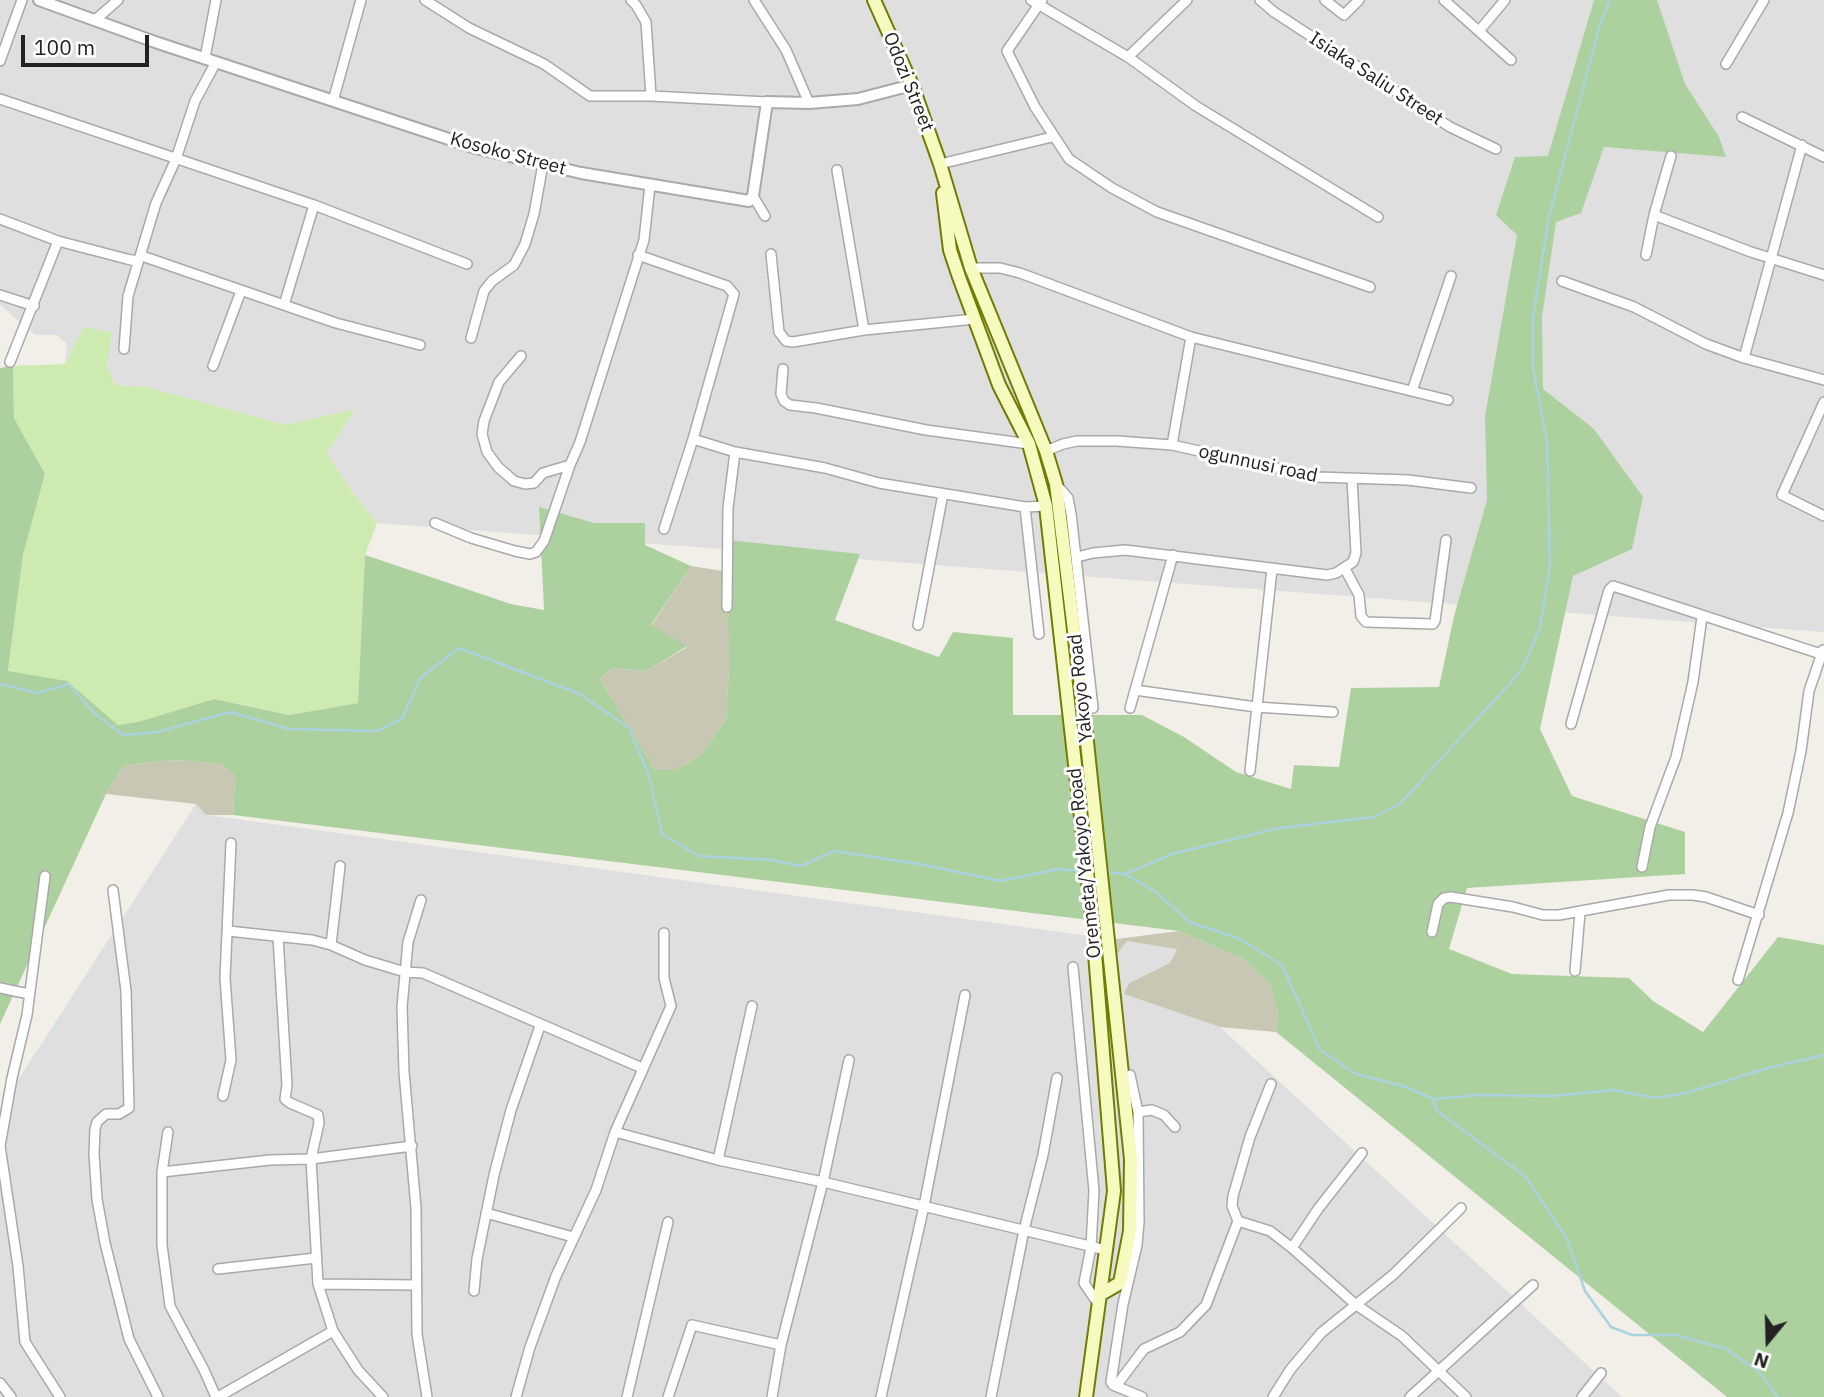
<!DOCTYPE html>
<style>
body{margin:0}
#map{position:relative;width:1824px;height:1397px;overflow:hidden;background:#f2efe9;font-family:"IBM Plex Sans",sans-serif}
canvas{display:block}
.north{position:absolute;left:1733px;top:1306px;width:70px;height:70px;-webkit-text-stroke:5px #fff;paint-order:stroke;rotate:199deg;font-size:19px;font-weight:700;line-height:28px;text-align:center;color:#222}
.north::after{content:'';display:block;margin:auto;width:24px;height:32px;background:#222;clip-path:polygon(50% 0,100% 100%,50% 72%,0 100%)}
.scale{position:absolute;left:21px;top:35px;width:128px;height:32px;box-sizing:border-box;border:4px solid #222;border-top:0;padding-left:9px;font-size:21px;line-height:24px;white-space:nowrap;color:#222;-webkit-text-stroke:5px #fff;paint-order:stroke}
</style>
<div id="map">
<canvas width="1824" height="1397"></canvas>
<div class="north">N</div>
<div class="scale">100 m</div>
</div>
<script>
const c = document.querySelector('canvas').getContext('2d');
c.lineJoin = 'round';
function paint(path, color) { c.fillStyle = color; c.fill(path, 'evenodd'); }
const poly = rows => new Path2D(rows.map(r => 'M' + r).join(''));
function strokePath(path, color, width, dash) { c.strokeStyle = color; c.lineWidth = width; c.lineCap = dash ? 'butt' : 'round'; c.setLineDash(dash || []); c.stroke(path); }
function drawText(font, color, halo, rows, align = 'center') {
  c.font = font + ' "IBM Plex Sans",sans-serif'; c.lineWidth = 6; c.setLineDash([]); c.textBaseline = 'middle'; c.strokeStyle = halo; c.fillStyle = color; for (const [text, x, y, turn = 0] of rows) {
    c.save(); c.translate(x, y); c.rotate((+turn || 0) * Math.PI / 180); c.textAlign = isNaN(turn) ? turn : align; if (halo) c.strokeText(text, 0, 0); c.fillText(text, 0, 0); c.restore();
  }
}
paint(poly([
 [0,0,1824,0,1824,632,377,523,352,492,327,453,355,409,286,425,146,387,115,385,107,365,84,328,65,364,67,344,56,335,35,335,0,305],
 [196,804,207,815,1177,948,1170,963,1129,983,1125,994,1220,1027,1622,1397,0,1397,0,1108]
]), '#e0dfdf');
paint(poly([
 [691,566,729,572,729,669,726,720,700,756,675,770,655,770,600,679,613,668,647,671,687,647,651,626],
 [175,760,221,764,235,776,233,815,206,815,196,804,106,794,124,765],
 [1179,931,1245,960,1269,983,1278,1012,1276,1032,1220,1027,1124,994,1129,983,1170,963,1177,949,1127,941,1117,954,1109,940]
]), '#c7c7b4');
paint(poly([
 [84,327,112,332,107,365,115,385,146,387,286,425,355,409,327,453,352,492,377,523,365,555,358,703,289,715,214,699,138,722,118,725,67,681,8,672,23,555,45,474,14,418,13,366,65,364]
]), '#cdebb0');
paint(poly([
 [1594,0,1657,0,1685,84,1719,137,1726,157,1604,147,1581,213,1556,222,1542,317,1543,389,1594,429,1643,497,1632,549,1573,576,1540,729,1572,796,1685,832,1685,874,1467,888,1449,949,1512,974,1629,978,1653,1001,1703,1032,1778,937,1824,945,1824,1397,1727,1397,1276,1032,1278,1012,1269,983,1245,960,1179,931,233,815,235,776,221,764,175,760,124,765,106,794,0,1024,0,368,13,366,14,418,45,474,23,555,8,671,67,681,118,725,138,722,214,699,289,715,358,703,365,555,511,604,544,610,539,507,594,523,645,523,645,545,691,566,651,625,687,646,647,671,613,668,600,679,655,770,675,770,700,756,726,720,729,669,728,540,860,554,835,620,939,657,953,632,1013,638,1013,715,1142,715,1184,737,1236,772,1291,789,1294,765,1339,767,1351,688,1439,687,1454,616,1487,500,1485,416,1517,235,1496,215,1515,157,1548,156]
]), '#add19e');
strokePath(poly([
 [0,684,37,693,69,684,93,712,123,735,157,732,230,712,289,729,377,731,402,719,420,678,459,648,580,694,629,728,649,776,662,834,699,856,771,860,801,866,834,851,919,864,1001,881,1058,869,1082,871],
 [1106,872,1125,874,1156,892,1189,922,1240,939,1282,965,1320,1050,1356,1074,1406,1087,1433,1099,1437,1111,1525,1176,1567,1239,1585,1291,1611,1327,1632,1335,1676,1335,1726,1349,1758,1371,1778,1397],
 [1125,874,1172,854,1279,828,1374,817,1400,804,1521,671,1540,628,1550,564,1547,442,1533,367,1533,316,1549,217,1599,28,1610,0],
 [1433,1099,1480,1095,1553,1096,1614,1090,1655,1098,1686,1093,1768,1068,1824,1055]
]), '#aad3df', 2.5);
const minor = poly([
 [425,0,469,28,544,64,590,96,651,96,767,102],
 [631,0,636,5,646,22,651,96],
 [754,0,786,50,809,103],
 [1031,0,1128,57,1196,106,1378,217],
 [1042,0,1007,51,1035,107,1069,159,1112,188,1157,212,1370,287],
 [1260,0,1274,12,1450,127,1496,149],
 [1325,0,1344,15,1359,0],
 [1444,0,1511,60],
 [95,20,118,0],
 [1479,31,1505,0],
 [1128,57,1187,0],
 [205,58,216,0],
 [0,61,22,0],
 [1726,64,1764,0],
 [0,99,314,205,467,264],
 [333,101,361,0],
 [1742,117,1824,157],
 [940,164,1052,137],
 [837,170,864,330],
 [753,196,765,216],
 [1654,215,1671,156],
 [0,219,58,241,127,259,136,261,142,256,336,323,420,345],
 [771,254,779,332,786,341,793,342,864,330,975,319],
 [638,255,727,286,734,294,693,439,664,529],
 [1646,255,1654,215,1751,252,1824,275],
 [971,268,1000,268,1020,273,1191,337,1448,400],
 [1562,281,1634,307,1706,344,1744,358,1824,380],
 [0,295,34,306],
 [284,305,314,205],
 [471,338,484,291,492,281,514,265,525,244,534,214,543,164],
 [124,349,128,296,156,203,176,159,195,101,216,62],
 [521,356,499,382,484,421,482,434,487,452,498,467,514,481,525,484,534,483,543,473,570,465,580,442,644,240,650,185],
 [1744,358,1802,145],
 [10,362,58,241],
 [213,366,241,291],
 [783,369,781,394,784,401,790,405,816,408,926,430,1029,444],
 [1412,391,1451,276],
 [1824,402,1782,495,1824,516],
 [693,439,735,452,825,468,879,483,1025,507,1046,506],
 [1172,445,1191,337],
 [1046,451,1063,444,1077,441,1117,441,1172,445,1317,477,1408,480,1471,488],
 [1056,484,1068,498,1071,514,1093,708],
 [1025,507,1039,634],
 [435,523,471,538,515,551,530,554,536,552,544,541,570,465],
 [1077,557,1093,553,1125,550,1327,575,1336,573,1353,562,1356,553,1352,478],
 [1345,569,1359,595,1361,616,1366,622,1433,624,1435,621,1446,540],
 [727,607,728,508,735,452],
 [918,625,943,494],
 [1135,690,1256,707,1333,712],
 [1130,708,1173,555],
 [1571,724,1609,590,1613,586,1824,655],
 [1250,771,1272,569],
 [1642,867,1650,827,1676,757,1693,682,1702,617],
 [45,876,27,1015,12,1078,0,1146,18,1266,25,1342,60,1397],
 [113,890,126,991,129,1108,119,1114,106,1114,97,1122,95,1129,94,1154,97,1199,105,1243,129,1339,158,1397],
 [421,900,408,942,402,1007,404,1072,416,1208,417,1334,427,1397],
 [228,931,312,940,331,945,365,960,405,972,423,973,642,1068],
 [1432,932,1438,904,1444,898,1451,897,1513,907,1543,915,1559,915,1669,895,1693,895,1706,897,1759,915],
 [278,937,287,1085,285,1099,290,1103,318,1115,319,1123,311,1159,318,1284,333,1331,358,1370,383,1397],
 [331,945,340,866],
 [1073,967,1094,1191,1091,1247,1084,1283,1099,1305],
 [1575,971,1580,913],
 [1738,980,1788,813,1801,751,1809,691,1823,650],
 [0,988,29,994],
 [1130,1075,1138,1112,1139,1222,1137,1245,1123,1304,1111,1382,1113,1385,1142,1397],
 [223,1096,231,1060,225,978,231,843],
 [1138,1112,1152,1110,1164,1115,1175,1127],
 [168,1132,162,1172,162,1245,170,1306,204,1370,216,1397],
 [615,1132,718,1160,823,1182,1106,1250],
 [718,1160,752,1006],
 [162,1172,270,1160,311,1159,412,1146],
 [486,1213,573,1237],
 [1238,1221,1270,1231,1292,1248,1355,1304,1402,1336,1466,1397],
 [1292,1248,1318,1209,1362,1153],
 [218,1269,316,1258],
 [318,1284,416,1285],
 [474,1291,477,1259,494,1175,511,1110,540,1026],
 [0,1383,11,1397],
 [1116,1386,1144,1349,1180,1332,1206,1305,1238,1221,1232,1206,1233,1196,1250,1137,1271,1084],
 [218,1397,333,1331],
 [516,1397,530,1347,556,1276,596,1190,615,1132,671,1006,664,978,664,933],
 [627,1397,668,1222],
 [668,1397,692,1325,781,1345],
 [772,1397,781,1345,823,1182,849,1060],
 [881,1397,924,1206,965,995],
 [991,1397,1024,1230,1043,1155,1057,1078],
 [1273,1397,1290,1370,1321,1333,1394,1274,1461,1208],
 [1410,1397,1533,1285],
 [1582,1397,1601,1373]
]);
const tertiary = poly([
 [39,0,155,42,476,148,581,173,749,201,753,196,767,102,809,103,858,99,912,85]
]);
const secondary = poly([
 [874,0,912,85,940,164,971,268,1046,451,1056,484,1083,704,1131,1159,1130,1231,1120,1283,1101,1294],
 [943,193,950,250,959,277,999,385,1029,444,1046,506,1092,916,1114,1191,1086,1397]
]);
strokePath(minor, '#a9a9a9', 12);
strokePath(tertiary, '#a9a9a9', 14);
strokePath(secondary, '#707d05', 16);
strokePath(minor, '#fff', 9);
strokePath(tertiary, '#fff', 10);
strokePath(secondary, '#f7fabf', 12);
drawText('19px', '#222', '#fff', [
 ["Isiaka Saliu Street",1376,79,33],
 ["Odozi Street",908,82,68],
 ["Kosoko Street",508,154,15],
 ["ogunnusi road",1258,464,12],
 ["Yakoyo Road",1081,688,-96],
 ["Oremeta/Yakoyo Road",1085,863,-96]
]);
</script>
